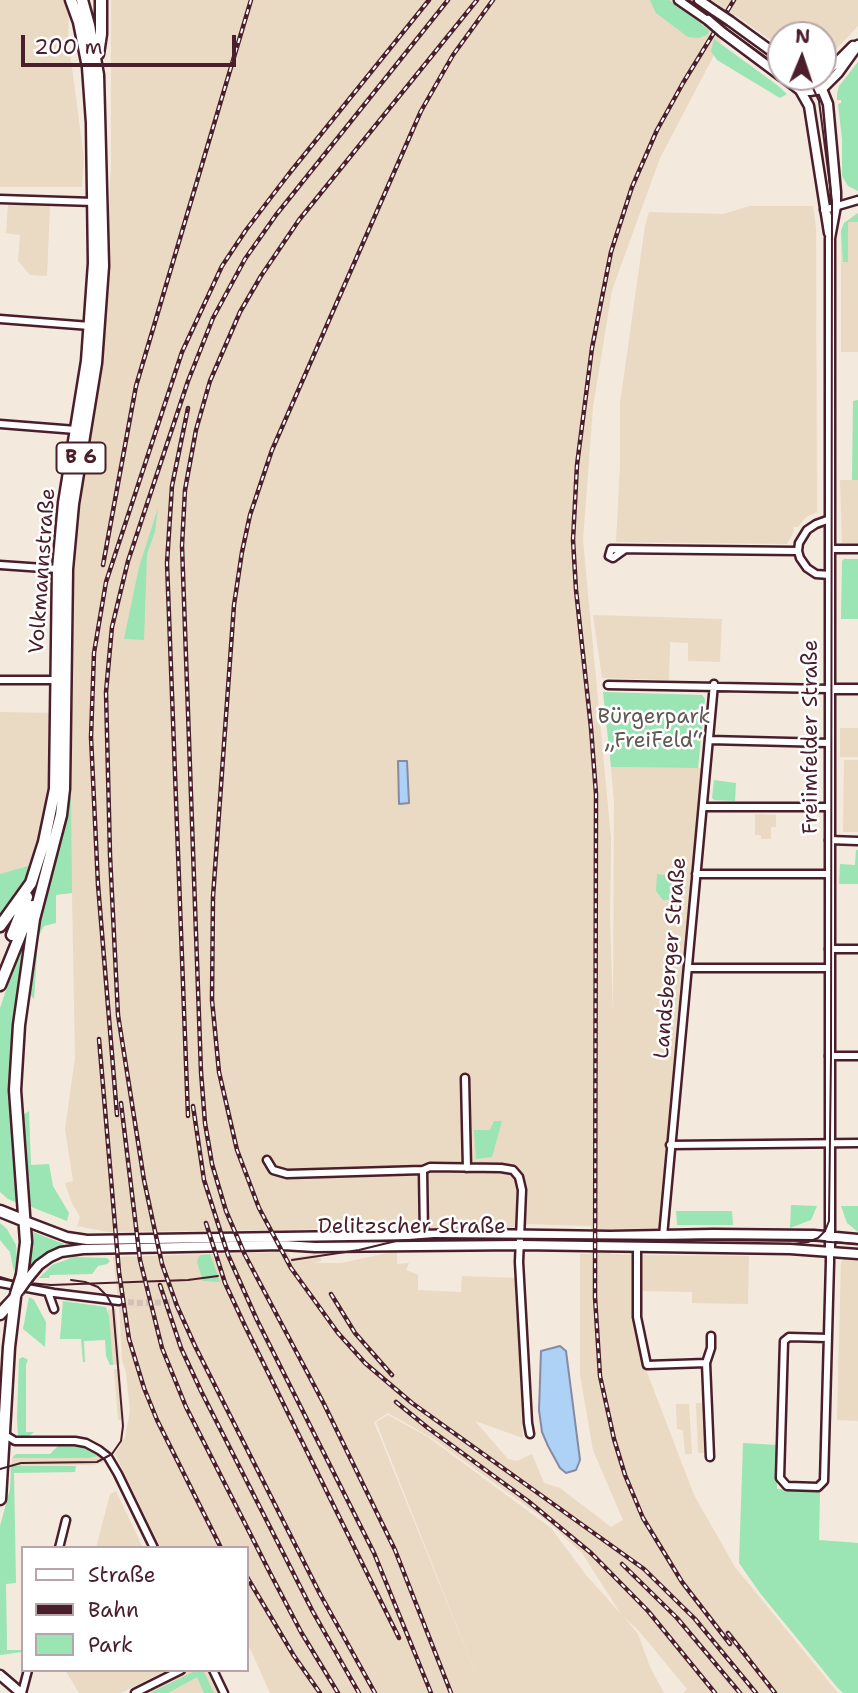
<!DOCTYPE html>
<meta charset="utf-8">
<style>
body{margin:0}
#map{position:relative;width:858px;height:1693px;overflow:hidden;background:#f3e9dc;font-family:"Shantell Sans",sans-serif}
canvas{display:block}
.legend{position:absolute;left:21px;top:1546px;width:228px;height:126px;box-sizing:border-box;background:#fff;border:2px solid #b7a5aa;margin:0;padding:9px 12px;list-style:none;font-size:21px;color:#4a1f2b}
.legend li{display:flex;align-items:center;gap:14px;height:35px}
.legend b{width:35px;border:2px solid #b7a5aa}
.north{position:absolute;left:767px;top:21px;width:70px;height:70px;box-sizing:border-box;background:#fff;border:2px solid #b7a5aa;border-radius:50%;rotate:2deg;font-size:19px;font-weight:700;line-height:28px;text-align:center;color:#4a1f2b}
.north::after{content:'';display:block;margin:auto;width:24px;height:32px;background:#4a1f2b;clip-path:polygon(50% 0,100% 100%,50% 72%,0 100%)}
.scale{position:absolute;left:21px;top:35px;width:215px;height:32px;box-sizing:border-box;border:4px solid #4a1f2b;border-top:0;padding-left:9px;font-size:21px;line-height:24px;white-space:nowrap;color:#4a1f2b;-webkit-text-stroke:5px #fff;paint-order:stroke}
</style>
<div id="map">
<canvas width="858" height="1693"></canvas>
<ul class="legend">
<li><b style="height:9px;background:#fff"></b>Straße</li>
<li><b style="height:9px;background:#4a1f2b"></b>Bahn</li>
<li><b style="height:19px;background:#9be4b3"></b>Park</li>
</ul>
<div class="north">N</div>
<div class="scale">200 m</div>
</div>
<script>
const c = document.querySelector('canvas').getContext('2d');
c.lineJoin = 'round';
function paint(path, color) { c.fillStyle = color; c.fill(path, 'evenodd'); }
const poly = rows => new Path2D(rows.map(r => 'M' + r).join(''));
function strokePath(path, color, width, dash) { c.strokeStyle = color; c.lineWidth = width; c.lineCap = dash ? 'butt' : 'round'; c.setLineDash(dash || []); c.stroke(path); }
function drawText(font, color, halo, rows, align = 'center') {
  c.font = font + ' "Shantell Sans",sans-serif'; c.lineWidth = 5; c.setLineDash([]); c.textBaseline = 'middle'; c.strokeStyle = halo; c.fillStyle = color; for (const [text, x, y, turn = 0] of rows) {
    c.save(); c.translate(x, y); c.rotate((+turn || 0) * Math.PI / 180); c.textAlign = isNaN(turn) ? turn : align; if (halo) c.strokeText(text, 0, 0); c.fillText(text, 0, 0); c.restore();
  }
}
paint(poly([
 [0,0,76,0,69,13,68,38,84,158,82,187,0,187],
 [111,0,858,0,858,26,836,49,823,54,823,35,781,35,781,47,735,15,660,158,612,290,593,407,583,540,611,839,610,916,613,1016,614,802,611,767,701,768,686,974,662,1228,610,1229,611,1254,635,1255,634,1315,645,1367,694,1495,735,1567,838,1693,683,1693,687,1689,639,1631,624,1617,638,1634,650,1667,664,1693,270,1693,247,1642,247,1627,249,1625,247,1620,247,1548,161,1548,115,1454,125,1437,130,1411,126,1372,122,1360,119,1306,113,1257,288,1252,291,1258,315,1254,316,1257,321,1258,321,1261,313,1263,341,1263,397,1251,397,1264,409,1263,406,1270,418,1275,418,1290,461,1292,462,1276,515,1278,523,1438,475,1421,508,1459,517,1461,532,1454,544,1483,560,1488,611,1527,623,1520,593,1450,580,1375,580,1254,591,1254,591,1226,529,1224,513,1227,108,1232,77,1226,80,1217,71,1201,65,1183,73,1181,65,1129,75,1058,72,893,68,873,72,782,71,674,75,540,102,368,111,163],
 [388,1413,432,1438,547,1521,582,1553,621,1614,586,1575,551,1528,428,1437,388,1415,376,1422,483,1692,374,1422],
 [8,204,50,206,47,276,30,275,18,261,20,235,6,233],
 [750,206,813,206,816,228,817,512,806,517,798,527,793,527,794,531,787,544,616,542,620,467,620,403,645,226,649,212,723,214],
 [858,213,858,352,841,352,841,231,844,223],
 [840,480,858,480,858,543,842,543],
 [593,615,722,619,720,662,688,661,688,643,670,642,669,680,602,678],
 [0,712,50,713,51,751,44,812,34,861,11,899,0,911],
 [840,728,858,728,858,757,840,757],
 [844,760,858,760,858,832,843,832],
 [755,814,776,815,776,827,771,827,771,839,761,839,761,835,755,835],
 [641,1255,749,1256,748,1304,692,1303,692,1292,640,1291],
 [844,1259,858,1261,858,1421,837,1420,841,1262],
 [116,1309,120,1364,113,1365,108,1310],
 [114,1369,120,1369,124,1419,118,1420],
 [696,1403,703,1403,705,1453,698,1453],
 [676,1404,689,1404,692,1454,685,1454,683,1430,677,1429],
 [99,1456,104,1462,94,1465,11,1466,12,1458,89,1458],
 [116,1491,143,1548,96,1548,110,1494],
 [65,1670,167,1670,121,1693,79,1693],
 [191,1670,208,1670,219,1693,144,1693]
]), '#ead9c3');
paint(poly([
 [650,0,669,0,700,22,709,31,707,35,699,38,688,37,656,13],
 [714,39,777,85,787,94,780,98,717,60,711,51],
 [858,62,858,191,848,186,842,176,842,139,838,104,841,103,841,100,837,100,837,94,839,86],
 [858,213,858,222,848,222,848,262,843,262,841,231,844,223],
 [858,400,858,480,852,480,853,401],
 [158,508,155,532,147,554,144,640,124,639,139,567],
 [844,559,858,559,858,619,841,619,842,561],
 [603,692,702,695,705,699,698,768,611,767],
 [714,780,736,783,735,801,714,800,712,798],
 [71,797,72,893,56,895,56,923,44,926,38,937,34,999,26,989,36,930,66,801],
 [856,850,858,850,858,884,839,884,840,864,855,865],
 [32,865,19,891,0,918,0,874],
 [657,874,676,876,674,900,663,900,656,891],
 [23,940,13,1042,20,1204,8,1199,0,1192,0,1008],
 [29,1111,31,1165,49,1164,53,1186,69,1213,67,1221,29,1206,22,1116],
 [494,1121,502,1121,492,1157,476,1159,474,1130,490,1130],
 [791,1205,817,1206,811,1220,790,1228],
 [841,1206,858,1206,858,1232,847,1223],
 [676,1211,732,1211,733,1225,677,1225],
 [0,1223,7,1229,16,1245,17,1259,14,1272,10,1252,0,1240],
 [33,1232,64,1244,65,1246,52,1250,32,1266,30,1264],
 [200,1255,210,1254,220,1282,203,1281,197,1262],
 [74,1257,107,1258,110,1261,107,1264,98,1266,92,1274,50,1275,49,1278,39,1278,52,1265],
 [29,1297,34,1300,46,1322,45,1347,23,1329],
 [63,1301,106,1307,109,1316,113,1365,110,1365,106,1356,105,1340,84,1341,85,1362,83,1362,81,1339,60,1339],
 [23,1357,28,1360,26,1365,26,1432,34,1432,27,1438,18,1435,17,1418,19,1359],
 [743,1443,777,1445,777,1489,820,1492,819,1540,858,1543,858,1693,843,1693,836,1686,760,1593,739,1563],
 [73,1445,87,1448,99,1456,89,1458,12,1458,16,1454,50,1454,58,1446],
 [11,1466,76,1466,75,1472,14,1473,16,1583,6,1584,7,1644,7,1650,21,1650,22,1652,0,1655,0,1526,10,1489],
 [197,1670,203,1670,214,1693,204,1693,197,1677,168,1693,150,1693]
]), '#9be4b3');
const water = poly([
 [398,761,407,761,409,803,399,804,398,761],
 [560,1346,566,1351,580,1460,576,1470,566,1473,560,1468,548,1446,542,1432,539,1410,541,1351,560,1346]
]);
paint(water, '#aed1f6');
strokePath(water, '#868aa5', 2);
strokePath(poly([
 [119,1301,136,1303,178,1302]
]), '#d1c1b9', 6, [6, 3]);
const street = poly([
 [0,199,94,202],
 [824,210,858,200],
 [0,319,90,326],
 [0,424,76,430],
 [830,549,858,549],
 [624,550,613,558,609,556,611,549,798,551],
 [0,565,58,569],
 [830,575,816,574,807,568,800,558,798,551,799,543,807,530,816,524,830,519],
 [0,680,56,680],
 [608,685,829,689],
 [709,740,829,743],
 [703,807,829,807],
 [829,840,858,841],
 [696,874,829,874],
 [829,949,858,949],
 [688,968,829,968],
 [829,1056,858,1056],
 [465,1078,467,1168],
 [670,1145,858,1143],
 [267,1160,273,1170,287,1174,423,1170,430,1167,501,1168,513,1170,519,1177,522,1190,519,1262,528,1423,530,1434],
 [423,1170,424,1235],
 [663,1236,714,684],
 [637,1247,637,1317,647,1365,706,1363],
 [0,1283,54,1293,119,1301],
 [48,1292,54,1309],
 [828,1338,789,1337,784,1341,780,1478,787,1486,818,1487,824,1481,830,1262,830,1252],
 [5,1435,15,1441,75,1441,86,1443,99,1450,108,1457,118,1474,154,1548],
 [710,1457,706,1363,711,1348,711,1336],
 [59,1548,66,1520],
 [213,1670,224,1693],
 [22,1693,28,1670],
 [135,1693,181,1670]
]);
const secondary = poly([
 [679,0,708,20],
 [699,0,715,11],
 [730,21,781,58],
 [722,32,781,76],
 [823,76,853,46],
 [783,77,800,90,809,106,829,233],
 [809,77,822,89,828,104,836,192,836,206,830,238,830,1252],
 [800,90,810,91,822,89,838,73,858,45],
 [829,689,858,689],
 [25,1221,67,1237,87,1240,480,1234,610,1236,713,1234,814,1235,858,1239],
 [29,1277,39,1265,50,1257,61,1252,83,1249,283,1245,315,1247,520,1245,790,1249,858,1254],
 [0,1675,21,1693]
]);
const primary = poly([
 [98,54,101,34,101,0],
 [0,926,31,883,44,842,55,789,58,569,64,503,87,361,94,263,92,123,88,67,79,22,71,0],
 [12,935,27,897],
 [0,985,32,906],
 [0,1211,25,1221],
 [22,1275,26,1242,15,1090,19,1025,34,919,61,815,64,789,67,569,73,504,96,363,103,266,98,75,89,25,82,0],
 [0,1314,14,1299],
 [0,1499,9,1347,15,1297]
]);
strokePath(street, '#4a1f2b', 11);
strokePath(secondary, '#4a1f2b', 13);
strokePath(primary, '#4a1f2b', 15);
strokePath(street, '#fff', 6);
strokePath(secondary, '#fff', 8);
strokePath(primary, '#fff', 10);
strokePath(poly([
 [686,0,781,68],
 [793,1244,808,1242,818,1238,825,1231,829,1221,831,1056,832,201,819,101,813,88,800,77],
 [292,1260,359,1250,396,1241,434,1238,816,1241,858,1244],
 [0,1277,17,1282,51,1285,188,1280,218,1276],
 [0,1469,21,1463,97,1462,112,1454,121,1441,123,1426,113,1307,107,1296,98,1287,85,1282,71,1280]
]), '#4a1f2b', 2);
const rail = poly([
 [493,0,453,55,421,111,272,450,250,515,242,552,234,605,213,897,212,1000,219,1072,237,1150,259,1208,291,1268,338,1333,365,1363,412,1403,644,1569,695,1619,756,1693],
 [103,565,136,386,251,0],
 [99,1039,119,1272,129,1339,144,1388,157,1420,221,1548],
 [121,1103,140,1260,162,1348,186,1407,269,1571,301,1632,338,1693],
 [193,1106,204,1180,228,1255,257,1320,374,1553,431,1693],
 [117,1115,98,885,91,737,94,653,106,582,182,352,222,266,246,230,288,175,429,0],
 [188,1116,167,563,172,486,188,408],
 [206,1223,225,1283,245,1326,399,1638],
 [160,1285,181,1348,201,1391,313,1612,359,1693],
 [331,1294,355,1333,392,1375],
 [396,1402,428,1428,528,1501,591,1553,648,1611,715,1693],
 [622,1564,677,1618,740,1693],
 [247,1577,294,1656,320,1693],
 [728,1633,775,1693],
 [730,1644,682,1582,643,1518,625,1475,614,1439,600,1376,595,1297,596,794,591,728,576,590,573,540,577,465,592,348,611,252,632,187,657,130,683,83,734,0],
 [375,1693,320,1594,195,1346,177,1306,162,1264,144,1180,118,1015,110,855,106,692,112,627,128,561,188,381,213,318,245,259,276,215,448,0],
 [451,1693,395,1550,324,1404,245,1255,226,1211,212,1164,205,1123,201,1072,182,546,185,490,196,430,210,381,240,312,261,276,299,220,477,0]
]);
strokePath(rail, '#4a1f2b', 4.5);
strokePath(rail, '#fff', 2, [5]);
const secondaryBridge = poly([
 [715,11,730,21],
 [708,20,722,32],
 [19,1291,29,1277]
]);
const primaryBridge = poly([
 [16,1294,22,1275]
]);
strokePath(secondaryBridge, '#4a1f2b', 13, []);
strokePath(primaryBridge, '#4a1f2b', 15, []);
strokePath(secondaryBridge, '#fff', 8);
strokePath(primaryBridge, '#fff', 10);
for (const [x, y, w] of [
 [81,458,49]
]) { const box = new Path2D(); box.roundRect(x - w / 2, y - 15.5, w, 31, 5); c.fillStyle = '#fff'; c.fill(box); strokePath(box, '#4a1f2b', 2); }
drawText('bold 19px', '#4a1f2b', null, [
 ["B 6",81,458]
]);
drawText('21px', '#4a1f2b', '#fff', [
 ["Volkmannstraße",43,571,-86],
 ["Freiimfelder Straße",812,737,-90],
 ["Landsberger Straße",671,958,-85],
 ["Delitzscher Straße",412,1228]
]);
drawText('21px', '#625a54', '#fff', [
 ["Bürgerpark",654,718],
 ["„FreiFeld“",654,742]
]);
</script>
